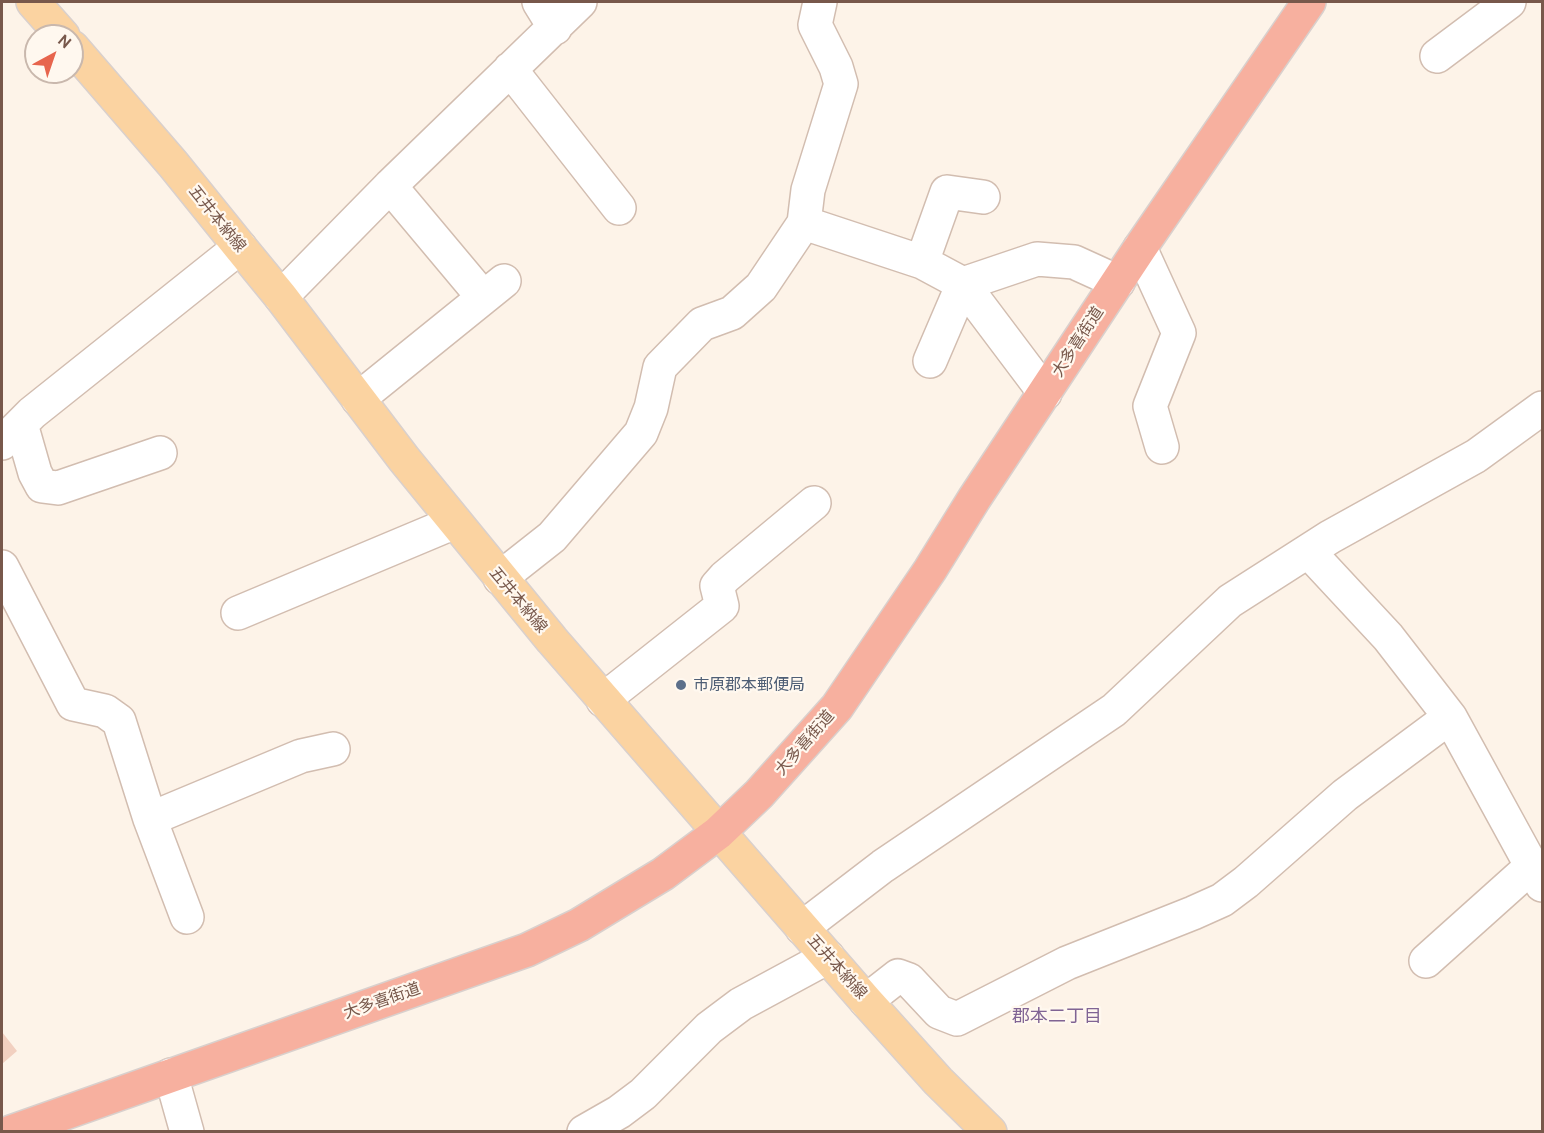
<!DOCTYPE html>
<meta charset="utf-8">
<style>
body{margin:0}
#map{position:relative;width:1544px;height:1133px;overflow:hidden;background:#fdf3e8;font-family:Cabin,sans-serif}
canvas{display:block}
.frame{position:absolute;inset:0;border:3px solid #78584b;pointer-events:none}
.north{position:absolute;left:24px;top:24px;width:60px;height:60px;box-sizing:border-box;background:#fff8ef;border:2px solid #c9b8ad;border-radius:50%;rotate:40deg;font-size:16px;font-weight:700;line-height:24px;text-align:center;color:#78584b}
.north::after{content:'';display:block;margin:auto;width:21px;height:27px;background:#e7654d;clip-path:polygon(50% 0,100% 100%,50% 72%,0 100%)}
</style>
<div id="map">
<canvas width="1544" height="1133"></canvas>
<div class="frame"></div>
<div class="north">N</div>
</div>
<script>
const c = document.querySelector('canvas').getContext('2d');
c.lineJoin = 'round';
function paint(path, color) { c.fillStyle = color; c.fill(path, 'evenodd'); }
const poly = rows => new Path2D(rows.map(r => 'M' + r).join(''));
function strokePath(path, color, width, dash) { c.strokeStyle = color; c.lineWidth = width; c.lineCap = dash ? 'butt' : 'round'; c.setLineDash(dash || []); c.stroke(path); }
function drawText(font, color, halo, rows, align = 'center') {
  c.font = font + ' Cabin,"Noto Sans JP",sans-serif'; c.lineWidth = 4.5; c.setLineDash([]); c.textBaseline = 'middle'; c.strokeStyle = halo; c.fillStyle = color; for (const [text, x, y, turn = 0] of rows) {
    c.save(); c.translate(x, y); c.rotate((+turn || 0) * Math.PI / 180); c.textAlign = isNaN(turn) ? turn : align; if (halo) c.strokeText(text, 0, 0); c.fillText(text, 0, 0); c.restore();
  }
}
paint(poly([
 [2,1032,17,1051,2,1064]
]), '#f2d0c0');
const minor = poly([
 [539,2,555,28],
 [1437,56,1509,2],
 [510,69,619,208],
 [390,186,483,297],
 [804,223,922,262,963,284,1045,393],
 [1140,248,1179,333,1150,406,1162,447],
 [922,262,947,192,983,197],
 [281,297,390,186,580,2],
 [930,361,963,284,1037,259,1074,262,1118,282],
 [358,399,504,281],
 [21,424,35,473,42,486,58,488,160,453],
 [2,443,32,413,240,247],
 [1308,551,1388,637,1450,717,1542,885],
 [2,567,73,704,105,711,119,721,150,819,187,917],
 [500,578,552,537,641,433,651,408,660,367,702,324,732,313,761,287,804,223,808,190,841,84,836,67,815,25,820,2],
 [238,613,455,522],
 [603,700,722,606,717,586,725,577,814,503],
 [150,819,301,756,333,749],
 [802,928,883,866,1114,710,1230,601,1330,537,1476,456,1542,408],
 [1426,961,1532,866],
 [866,1001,898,976,909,980,939,1012,957,1019,1067,963,1193,913,1222,900,1246,882,1345,795,1450,717],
 [171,1075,187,1132],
 [584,1132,619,1112,643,1094,709,1028,741,1004,828,957]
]);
const major = poly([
 [33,2,63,36],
 [72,47,173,164,240,247,281,297,404,459,552,640,866,1001,938,1081,990,1132]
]);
const highway = poly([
 [11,1132,527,950,579,925,630,894,663,874,718,833,759,794,837,707,930,570,974,499,1140,248,1309,2]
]);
strokePath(minor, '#d2bdb0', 36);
strokePath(major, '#d9d0cd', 36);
strokePath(highway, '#d9d0cd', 36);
strokePath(minor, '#fff', 33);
strokePath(major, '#fbd3a1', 33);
strokePath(highway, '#f7b09f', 33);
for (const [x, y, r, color] of [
 [681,685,6,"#5c6f8a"]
]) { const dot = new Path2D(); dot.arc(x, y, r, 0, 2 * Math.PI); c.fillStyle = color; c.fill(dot); strokePath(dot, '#fff8ef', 2); }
drawText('16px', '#78584b', '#fff8ef', [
 ["五井本納線",217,219,51],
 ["大多喜街道",1078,342,-57],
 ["五井本納線",518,600,50],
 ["大多喜街道",805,743,-49],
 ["五井本納線",837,967,48],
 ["大多喜街道",382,1001,-19]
]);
drawText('16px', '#4e5e75', '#fff8ef', [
 ["市原郡本郵便局",693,685]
], 'left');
drawText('18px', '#806494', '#fff8ef', [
 ["郡本二丁目",1057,1017]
]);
</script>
